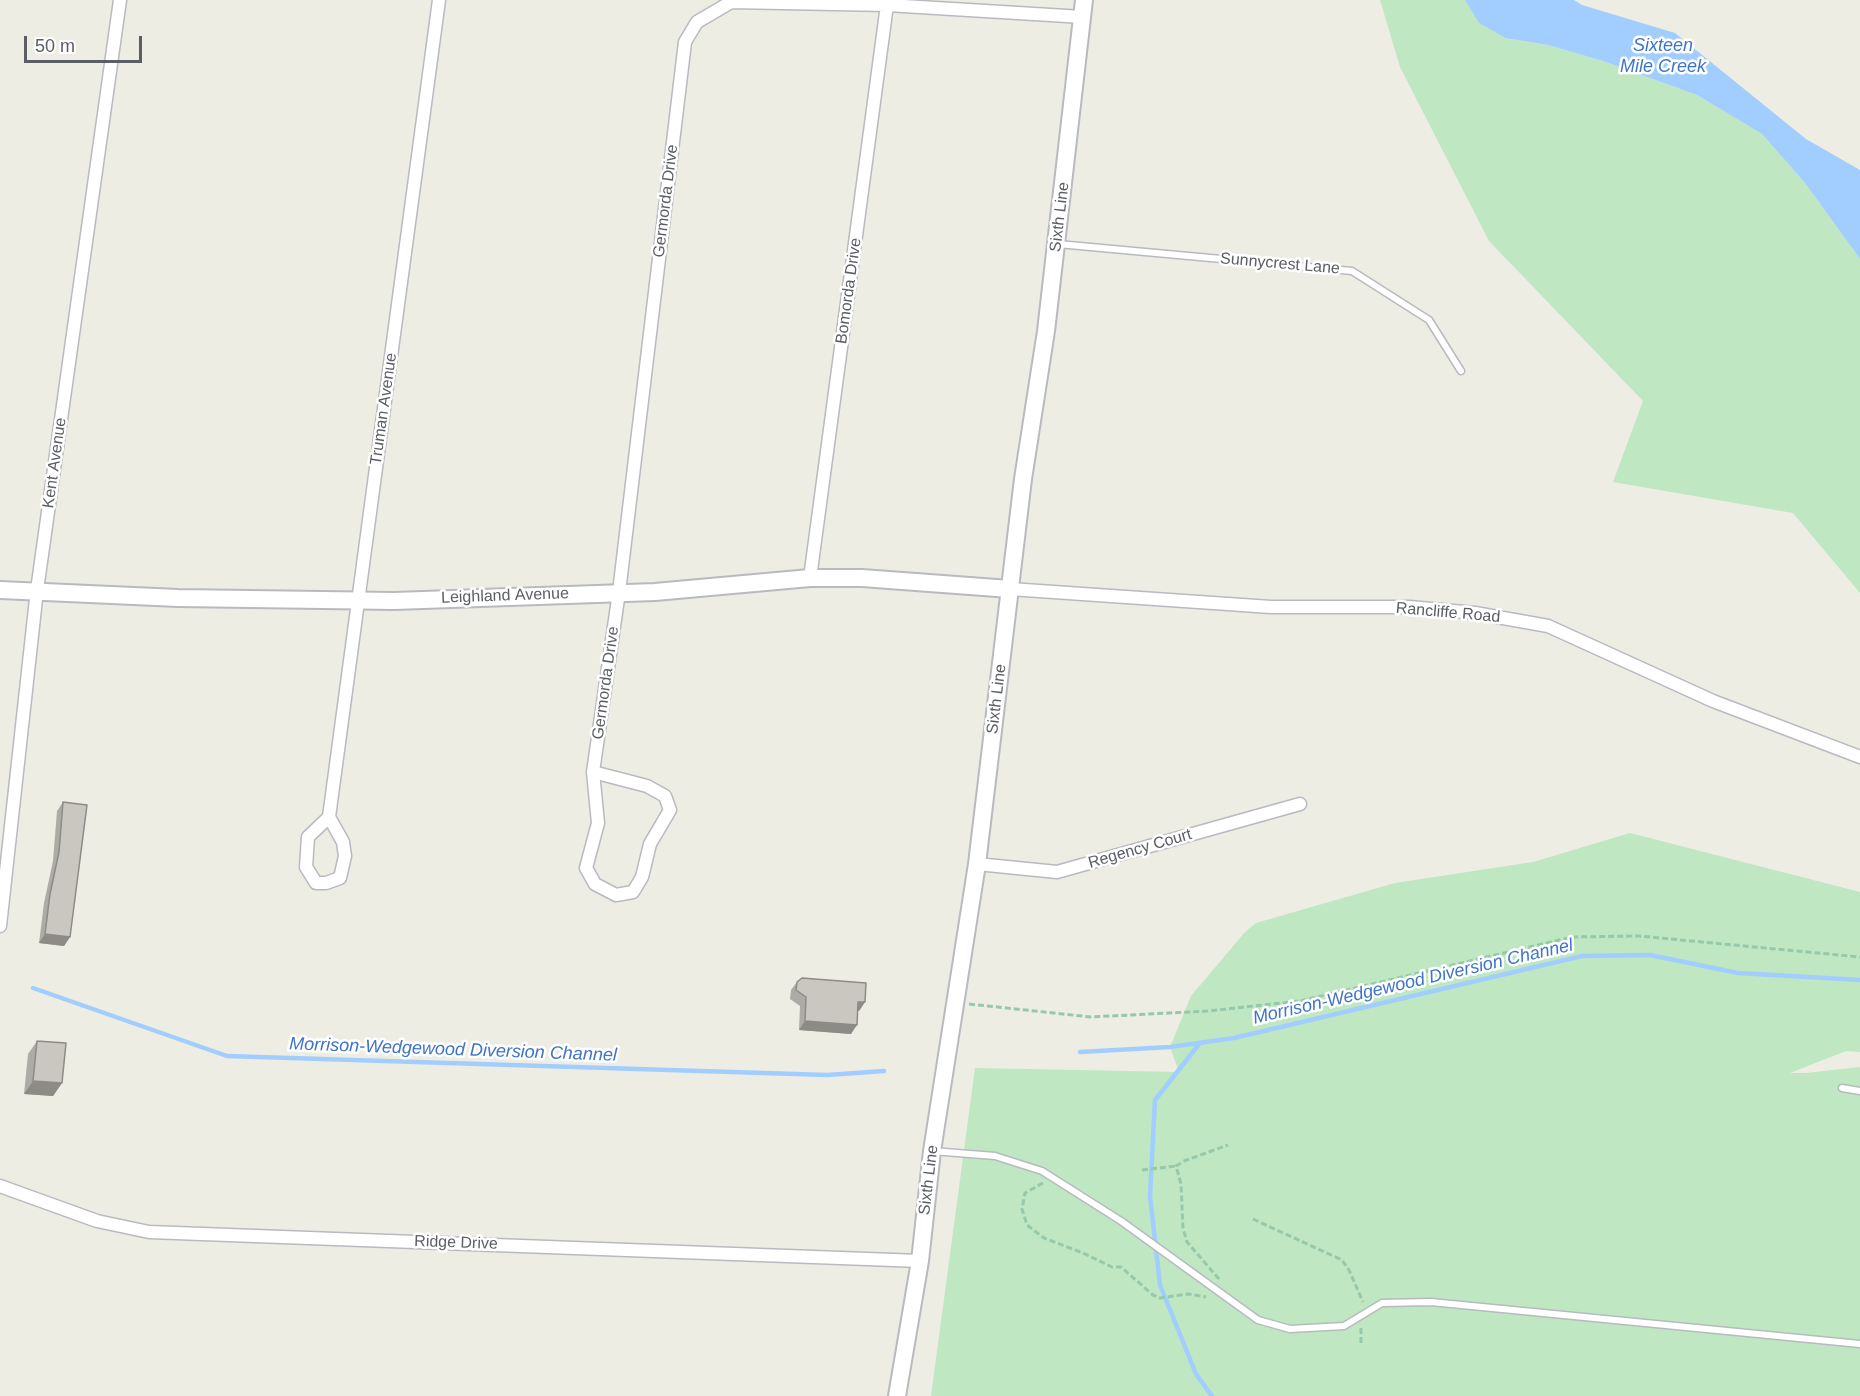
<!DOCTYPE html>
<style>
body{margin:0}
#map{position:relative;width:1860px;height:1396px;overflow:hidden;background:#eeede3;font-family:Arial,sans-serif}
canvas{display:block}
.scale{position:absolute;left:24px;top:36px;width:118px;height:27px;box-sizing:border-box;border:3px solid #5b5e64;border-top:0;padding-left:8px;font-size:18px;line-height:21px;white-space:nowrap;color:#5b5e64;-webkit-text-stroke:4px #fff;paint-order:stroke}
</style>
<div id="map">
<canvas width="1860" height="1396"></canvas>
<div class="scale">50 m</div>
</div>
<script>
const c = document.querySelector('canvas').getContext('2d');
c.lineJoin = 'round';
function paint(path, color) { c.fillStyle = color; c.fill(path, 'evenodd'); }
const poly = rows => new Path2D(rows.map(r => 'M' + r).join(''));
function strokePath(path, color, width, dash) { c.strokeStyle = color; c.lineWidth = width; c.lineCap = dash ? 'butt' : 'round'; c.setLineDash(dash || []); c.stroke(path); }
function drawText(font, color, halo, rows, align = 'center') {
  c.font = font + ' Arial,sans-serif'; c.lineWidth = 5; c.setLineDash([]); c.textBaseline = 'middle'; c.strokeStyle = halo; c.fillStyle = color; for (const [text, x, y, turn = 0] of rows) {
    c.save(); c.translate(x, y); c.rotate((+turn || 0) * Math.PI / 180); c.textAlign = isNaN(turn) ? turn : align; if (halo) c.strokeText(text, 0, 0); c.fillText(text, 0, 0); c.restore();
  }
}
paint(poly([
 [1380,0,1465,0,1479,23,1505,38,1548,45,1603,61,1697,95,1762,134,1805,183,1860,259,1860,593,1793,513,1613,482,1643,401,1489,241,1400,67],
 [1630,833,1860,892,1860,1052,1846,1051,1790,1073,1806,1073,1860,1067,1860,1396,931,1396,975,1068,1179,1072,1170,1047,1191,996,1245,932,1256,923,1395,883,1533,862]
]), '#bee7c2');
paint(poly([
 [1465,0,1574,0,1582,5,1675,33,1806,139,1860,170,1860,259,1805,183,1762,134,1697,95,1603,61,1548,45,1505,38,1479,23]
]), '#a2cdff');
strokePath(poly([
 [33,988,227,1056,827,1075,884,1071],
 [1200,1043,1155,1100,1150,1196,1160,1285,1196,1374,1212,1396],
 [1080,1052,1170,1047,1234,1038,1582,956,1650,955,1738,973,1860,980]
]), '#a2cdff', 4.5);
const service = poly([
 [1058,244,1352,271,1429,320,1461,371],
 [1842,1088,1860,1091],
 [932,1151,995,1156,1042,1171,1121,1221,1258,1320,1290,1329,1344,1326,1382,1303,1431,1302,1860,1344]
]);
const minor = poly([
 [810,578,887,5],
 [1010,589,1271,607,1410,607,1475,613,1548,626,1713,701,1860,757],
 [593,772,647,786,665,796,670,810,650,844,642,877,633,892,616,895,595,884,586,868,598,823,593,772,619,592,685,42,697,22,731,2,887,5,1083,17],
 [329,817,308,837,306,867,316,883,326,883,340,878,345,856,343,842,329,817,439,0],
 [977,864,1057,872,1300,804],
 [0,926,37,590,120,0],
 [0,1186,97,1221,149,1232,920,1261]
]);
const tertiary = poly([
 [0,590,178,598,394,601,655,592,810,578,862,578,1010,589],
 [897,1396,920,1261,932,1151,977,864,1023,479,1046,331,1084,0]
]);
strokePath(service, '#b8bac0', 9);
strokePath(minor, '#b8bac0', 15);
strokePath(tertiary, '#b8bac0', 20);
strokePath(poly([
 [969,1004,1091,1017,1208,1011,1300,1001,1572,937,1639,936,1860,957],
 [1142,1170,1176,1166],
 [1043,1183,1025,1193,1022,1209,1027,1225,1044,1238,1083,1253,1112,1267,1121,1267,1153,1295,1160,1298,1188,1294,1206,1297],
 [1253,1219,1342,1260,1349,1270,1363,1302],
 [1219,1279,1187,1242,1183,1228,1181,1184,1176,1166,1184,1161,1228,1145],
 [1361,1328,1361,1346]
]), '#96c9aa', 3, [6, 3]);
strokePath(service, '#fff', 6);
strokePath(minor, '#fff', 12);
strokePath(tertiary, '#fff', 16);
paint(poly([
 [63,802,70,937,64,946,39,943,44,903,53,861,57,811],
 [797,982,865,1002,859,1011,858,1011,851,1034,799,1030,800,1006,790,999,791,990],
 [37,1041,62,1083,53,1096,24,1094,28,1054]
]), '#adaba5');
paint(poly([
 [45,934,70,937,64,946,39,943],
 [858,1002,865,1002,859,1011,852,1010],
 [805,1021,857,1025,851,1034,799,1030],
 [33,1081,62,1083,53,1096,24,1094]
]), '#8d8b86');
const building = poly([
 [63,802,87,805,70,937,45,934,50,894,59,852,63,802],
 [802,978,866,983,865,1002,858,1002,857,1025,805,1021,806,997,796,990,797,982,802,978],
 [37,1041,66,1043,62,1083,33,1081,37,1041]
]);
paint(building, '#c9c7c0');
strokePath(building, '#8d8b86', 1.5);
drawText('16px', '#5b5e64', '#fff', [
 ["Germorda Drive",666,201,-83],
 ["Sixth Line",1060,217,-83],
 ["Sunnycrest Lane",1280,264,5],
 ["Bomorda Drive",849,291,-82],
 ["Truman Avenue",384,409,-82],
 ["Kent Avenue",55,463,-82],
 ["Leighland Avenue",505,596,-2],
 ["Rancliffe Road",1448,613,5],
 ["Germorda Drive",606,683,-82],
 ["Sixth Line",997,699,-83],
 ["Regency Court",1140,849,-16],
 ["Sixth Line",929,1180,-83],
 ["Ridge Drive",456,1243,2]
]);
drawText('italic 18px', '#3f74c8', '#fff', [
 ["Sixteen",1663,46],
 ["Mile Creek",1663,67],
 ["Morrison-Wedgewood Diversion Channel",1413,982,-13],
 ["Morrison-Wedgewood Diversion Channel",453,1050,2]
]);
</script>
